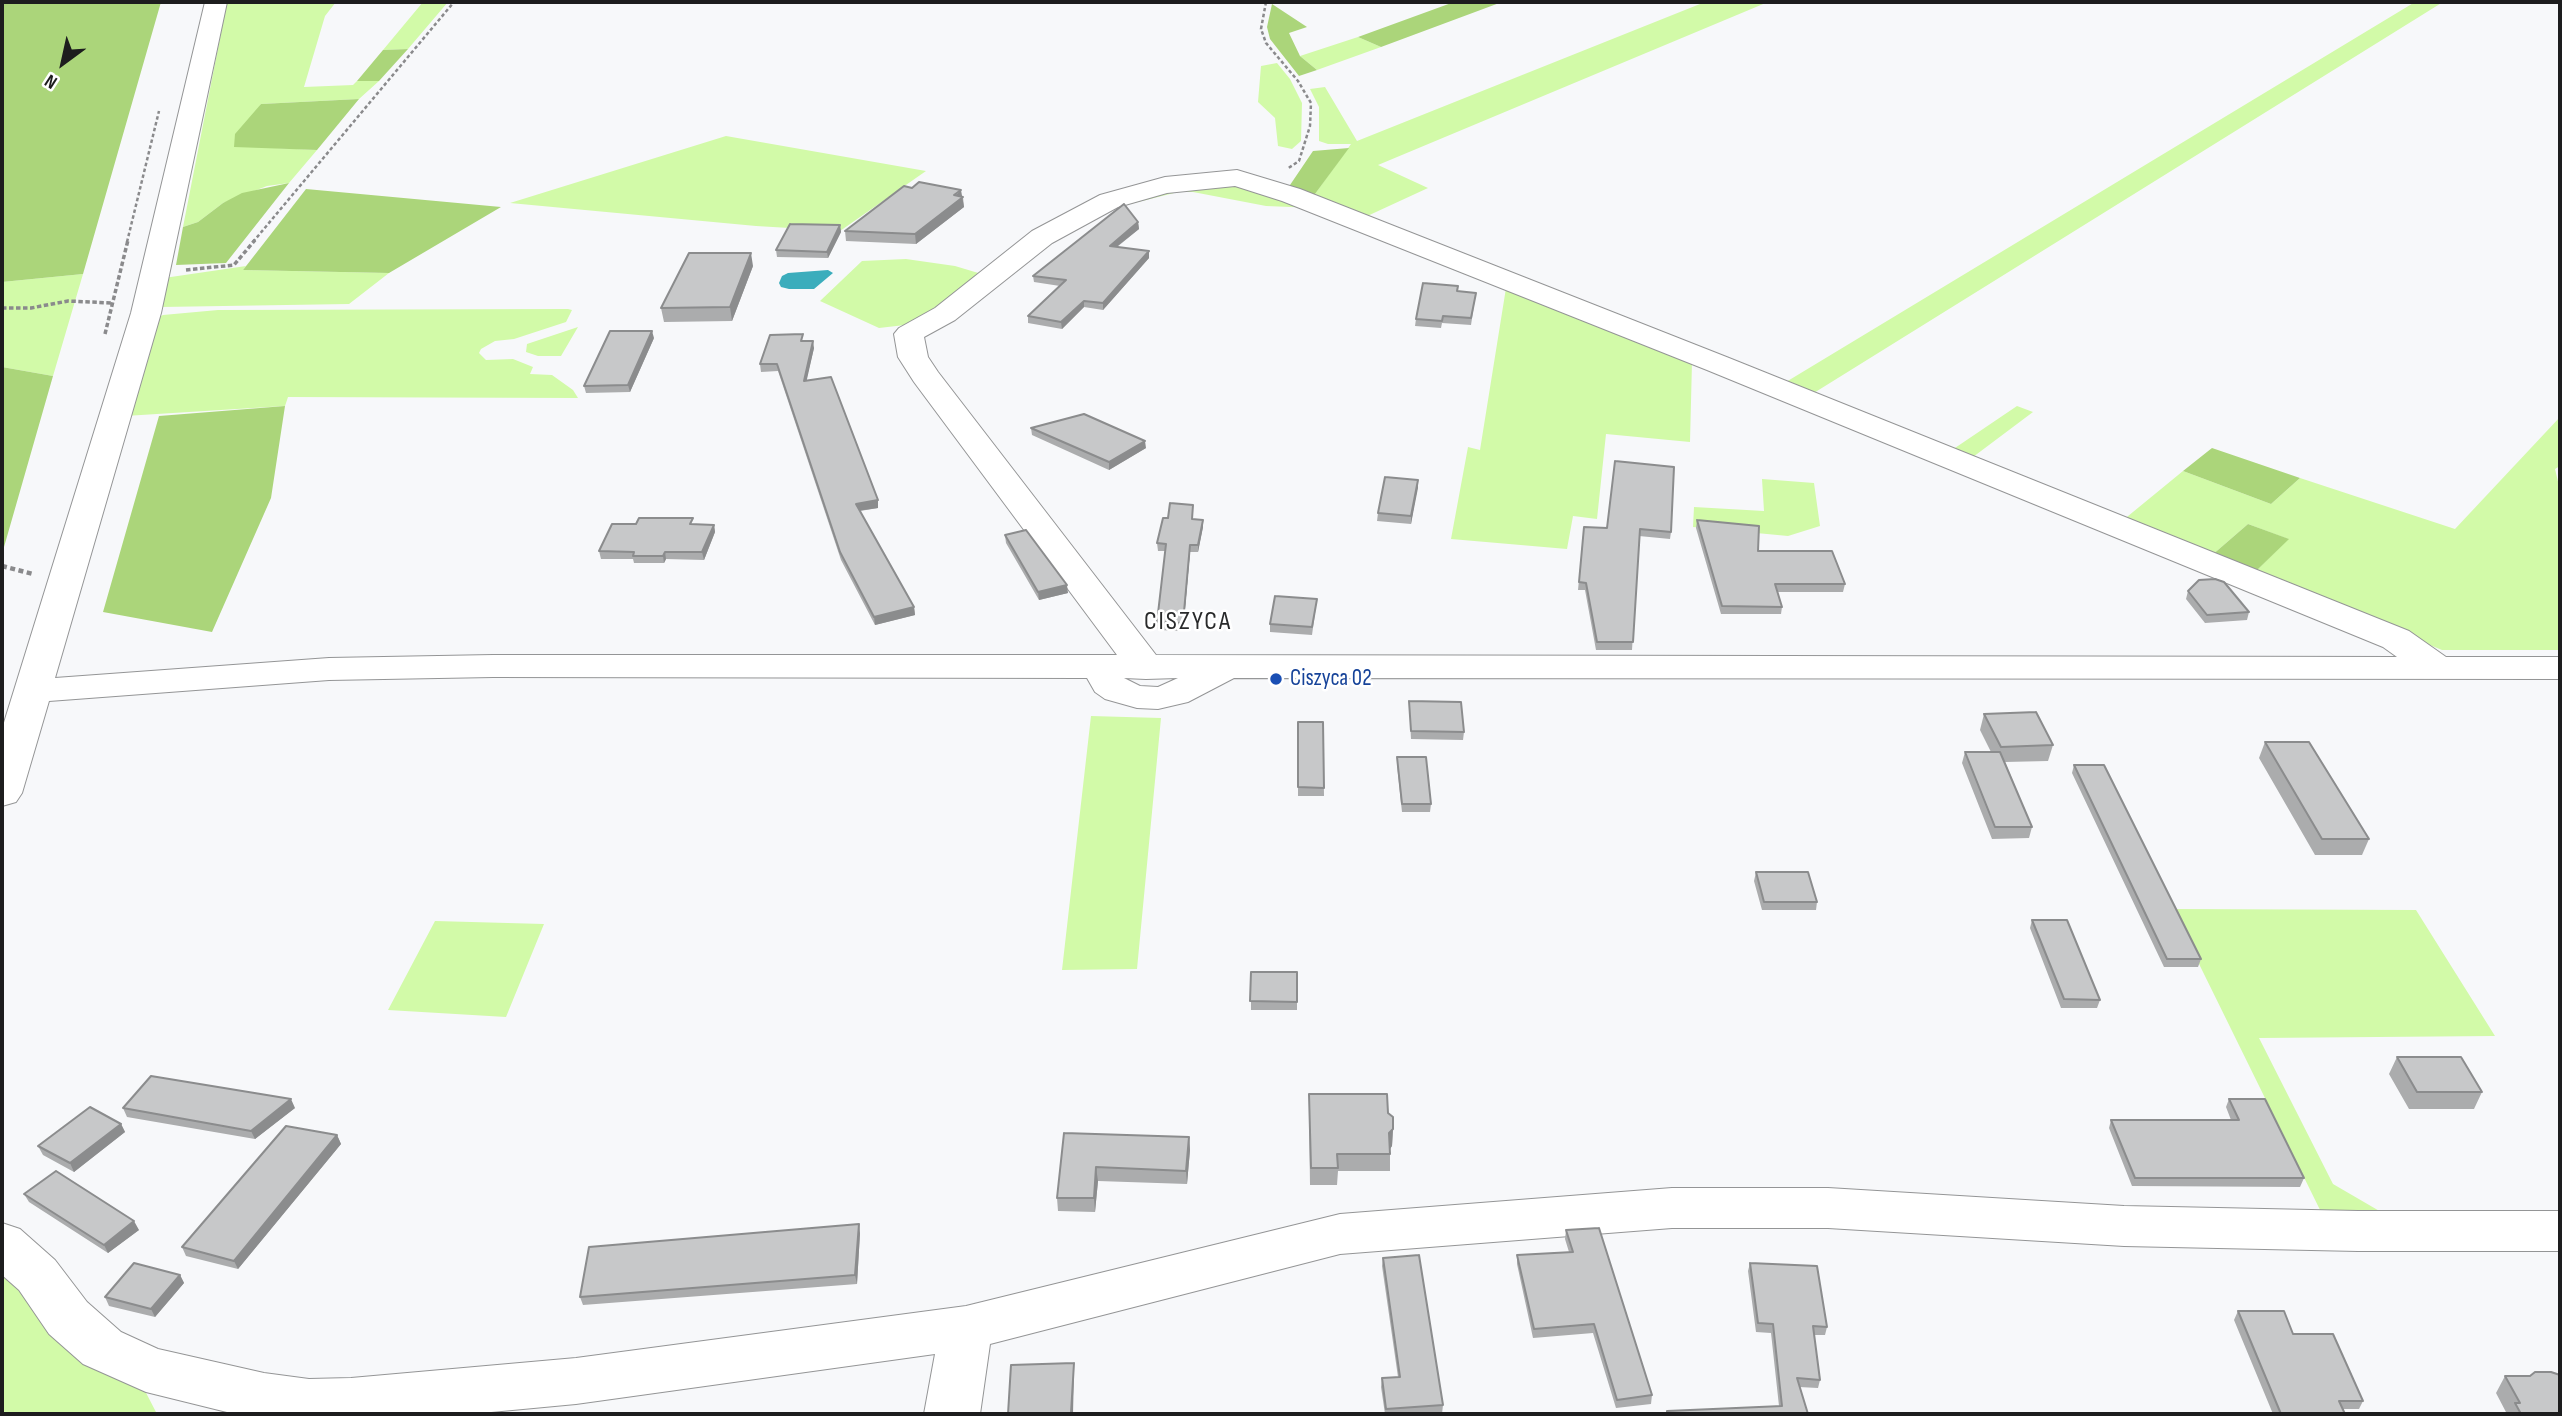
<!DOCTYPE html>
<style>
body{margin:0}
#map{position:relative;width:2562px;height:1416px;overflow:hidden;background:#f7f8fa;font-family:"Sofia Sans Condensed",sans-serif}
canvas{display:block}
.frame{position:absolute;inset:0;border:4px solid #1d1d1e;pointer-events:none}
.north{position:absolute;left:28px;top:28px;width:70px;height:70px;-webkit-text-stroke:5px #fff;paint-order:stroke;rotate:213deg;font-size:19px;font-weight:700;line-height:28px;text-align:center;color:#1d1d1e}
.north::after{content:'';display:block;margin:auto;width:24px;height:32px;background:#1d1d1e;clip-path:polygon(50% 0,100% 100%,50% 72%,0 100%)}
</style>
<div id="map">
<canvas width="2562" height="1416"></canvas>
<div class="frame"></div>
<div class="north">N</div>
</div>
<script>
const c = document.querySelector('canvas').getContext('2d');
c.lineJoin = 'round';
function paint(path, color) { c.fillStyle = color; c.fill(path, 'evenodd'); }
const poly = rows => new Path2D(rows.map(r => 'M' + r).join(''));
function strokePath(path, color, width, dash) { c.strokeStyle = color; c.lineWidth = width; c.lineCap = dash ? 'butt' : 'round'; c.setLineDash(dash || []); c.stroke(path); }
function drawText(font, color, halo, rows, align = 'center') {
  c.font = font + ' "Sofia Sans Condensed",sans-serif'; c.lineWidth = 5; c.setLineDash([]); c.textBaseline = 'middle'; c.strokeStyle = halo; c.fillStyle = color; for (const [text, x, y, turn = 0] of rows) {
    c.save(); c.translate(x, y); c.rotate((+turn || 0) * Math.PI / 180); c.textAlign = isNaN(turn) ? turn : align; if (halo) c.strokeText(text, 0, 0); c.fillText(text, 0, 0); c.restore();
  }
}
paint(poly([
 [227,2,336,2,325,16,304,87,353,85,357,81,379,81,359,99,261,104,235,146,317,150,289,183,267,186,223,203,198,222,183,227],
 [423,2,448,2,408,49,383,50],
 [1705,2,1768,2,1378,165,1428,188,1363,218,1312,198,1351,144,1328,144,1319,141,1319,107,1310,89,1325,87,1357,141],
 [2415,2,2443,2,1809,396,1781,385],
 [1358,37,1381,47,1317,70,1300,56],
 [1277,63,1290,79,1302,103,1301,141,1292,149,1278,146,1275,118,1258,102,1261,66],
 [726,136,926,171,840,231,756,226,510,203],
 [1220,181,1315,208,1266,206,1193,192,1178,192,1118,207,1126,200],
 [906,259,955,266,985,275,923,319,905,325,879,328,820,301,862,261],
 [246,266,243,270,389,273,349,304,161,307,164,278],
 [83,274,53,376,2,367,2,282],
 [1506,288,1692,362,1690,442,1606,434,1597,519,1573,516,1567,549,1451,539,1468,447,1480,450],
 [568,309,572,310,566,322,514,339,495,341,481,349,479,353,486,360,513,359,533,367,530,374,552,375,573,390,578,398,288,397,285,406,125,416,155,319,163,315,218,310],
 [578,327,561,356,538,356,526,352,527,344],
 [2017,406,2033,412,1969,460,1949,452],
 [2560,417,2560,466,2555,469,2560,490,2560,650,2442,650,2254,573,2288,539,2248,524,2211,556,2122,521,2183,471,2271,504,2300,478,2455,529],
 [1762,479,1814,483,1820,526,1788,536,1693,527,1694,507,1764,511],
 [1091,716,1161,718,1137,969,1062,970],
 [2172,909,2416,910,2495,1036,2259,1038,2333,1184,2388,1216,2323,1216],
 [435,921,544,924,506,1017,388,1010],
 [2,1265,84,1361,143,1387,157,1414,2,1414]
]), '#d2faa8');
paint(poly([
 [2,2,161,2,83,274,2,282],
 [1454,2,1502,2,1381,47,1358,37],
 [1272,4,1307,27,1289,33,1300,56,1317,70,1299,76,1270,39,1267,27],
 [408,49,379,81,357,81,383,50],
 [359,99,317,150,234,147,235,134,261,104],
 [1349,148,1312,198,1293,190,1290,185,1313,151],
 [289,183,226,263,176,265,183,227,198,222,223,203,242,193],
 [306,189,501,207,389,273,243,270],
 [2,367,53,376,2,554],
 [285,406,271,498,212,632,103,612,159,416],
 [2212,448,2300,478,2271,504,2183,471],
 [2248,524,2289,539,2254,573,2211,556]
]), '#abd57a');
paint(poly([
 [828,270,833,273,814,289,789,289,781,287,779,283,782,276,788,273]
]), '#3badbc');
const minor = poly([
 [205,2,227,2,161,313,55,678,329,658,493,655,1117,655,914,382,898,357,894,334,899,328,935,308,1032,231,1100,195,1165,177,1237,170,1300,189,1729,358,2409,631,2446,657,2560,657,2560,679,1234,678,1188,702,1158,709,1137,708,1105,699,1095,692,1087,678,493,677,329,680,49,701,22,793,16,802,2,806,2,729,131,313,205,2],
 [1235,186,1282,201,1707,370,2383,647,2397,657,1156,655,938,372,928,357,924,337,955,320,1052,243,1118,207,1167,193,1235,186],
 [1124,678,1146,679,1178,678,1158,687,1140,686,1124,678],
 [1672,1188,1828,1188,2124,1206,2358,1211,2560,1211,2560,1251,2358,1251,2124,1246,1828,1228,1672,1228,1340,1254,990,1344,980,1414,924,1414,935,1354,576,1404,470,1414,235,1414,146,1392,83,1364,49,1334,19,1290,2,1275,2,1223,20,1229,55,1260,87,1302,121,1332,158,1349,264,1373,309,1379,351,1378,576,1358,966,1306,1340,1214,1672,1188]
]);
strokePath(minor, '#949596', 2);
strokePath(poly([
 [1266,2,1261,29,1266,43,1298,81,1311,103,1310,126,1299,161,1287,169],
 [127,242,159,111],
 [253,242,454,2]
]), '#8a8a8c', 2.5, [3.5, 2.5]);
strokePath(poly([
 [186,270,234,265,255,240],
 [2,308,31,308,68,301,112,303],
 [105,334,128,240]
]), '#8a8a8c', 3.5, [4.5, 2.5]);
strokePath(poly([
 [2,566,33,574]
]), '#8a8a8c', 4.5, [5, 3.5]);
paint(minor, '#fff');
paint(poly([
 [962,196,963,197,964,207,916,244,846,241,845,231],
 [1138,222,1139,229,1117,247,1149,251,1149,258,1103,310,1084,307,1062,329,1028,323,1028,316,1060,286,1034,282,1033,276],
 [840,225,841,232,828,258,777,257,776,250],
 [753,266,732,321,664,322,661,308],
 [1458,286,1458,291,1475,299,1471,325,1442,323,1441,328,1415,326,1416,319],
 [654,338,630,392,586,393,584,386],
 [804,341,814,348,806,381,878,508,860,511,914,607,915,615,875,625,841,560,778,371,761,372,760,364],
 [1031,428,1146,448,1109,470,1032,435],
 [1615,461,1671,532,1670,539,1639,536,1632,650,1596,650,1585,590,1578,590,1584,527,1607,528],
 [1418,480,1411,524,1377,521,1378,513],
 [1193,512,1193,519,1203,527,1198,552,1190,552,1183,631,1158,630,1157,622,1165,551,1158,551,1157,543,1168,518],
 [1697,520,1758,551,1845,584,1843,592,1777,592,1782,607,1781,614,1721,614,1696,528],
 [694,524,714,525,715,532,704,560,666,559,664,563,634,563,633,559,601,559,599,551],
 [1005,535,1068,593,1039,600,1006,543],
 [2188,591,2249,612,2247,620,2205,623,2186,599],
 [1317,599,1312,635,1270,632,1270,624],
 [1409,701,1464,732,1463,740,1411,739],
 [1984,714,2053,745,2048,761,2005,762,2032,827,2029,838,1992,839,1962,763,1965,752,1991,752,1980,730],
 [1298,722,1323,722,1324,796,1298,796],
 [2265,742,2369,839,2362,855,2315,855,2259,758],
 [1397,757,1431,804,1430,812,1402,812,1397,765],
 [2074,765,2201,959,2198,967,2164,967,2072,773],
 [1756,872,1817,902,1816,910,1762,910,1754,881],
 [2032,920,2100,1000,2097,1008,2061,1008,2030,928],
 [1251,972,1297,972,1297,1010,1251,1010],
 [2397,1057,2482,1092,2474,1109,2409,1109,2389,1074],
 [2229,1099,2304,1178,2300,1187,2132,1186,2109,1128,2111,1120,2231,1120,2226,1107],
 [123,1108,295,1108,255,1139,127,1117],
 [1309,1111,1388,1113,1393,1129,1392,1146,1390,1149,1390,1171,1338,1171,1337,1185,1310,1185],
 [121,1124,125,1132,74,1172,43,1155,38,1146],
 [1064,1133,1189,1137,1190,1150,1187,1184,1098,1181,1095,1212,1058,1211,1057,1198],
 [337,1135,341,1144,238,1269,186,1256,182,1247],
 [24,1194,139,1230,108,1253,29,1202],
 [1566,1230,1652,1395,1651,1404,1616,1408,1593,1333,1533,1338,1517,1264,1517,1255,1569,1252,1565,1239],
 [860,1233,857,1284,583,1305,580,1297],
 [1383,1258,1443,1405,1442,1414,1385,1414,1381,1387,1382,1378,1398,1377,1382,1266],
 [1750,1263,1827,1327,1825,1335,1814,1335,1820,1380,1818,1388,1799,1387,1808,1414,1666,1414,1667,1411,1779,1406,1771,1333,1756,1332,1748,1271],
 [180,1275,184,1283,155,1317,109,1306,105,1297],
 [2238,1311,2293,1334,2363,1401,2359,1409,2343,1409,2345,1414,2273,1414,2234,1320],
 [2505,1376,2560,1414,2507,1414,2496,1393]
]), '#abacad');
paint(poly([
 [961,190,964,207,916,244,915,234],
 [1138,222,1139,229,1110,252,1110,246],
 [840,225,841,232,828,258,827,252],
 [1149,251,1149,258,1103,310,1103,303],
 [751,253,753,266,732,321,730,307],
 [1084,301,1084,307,1062,329,1061,322],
 [652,331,654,338,630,392,628,385],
 [813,341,814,348,805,388,804,381],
 [1145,441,1146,448,1109,470,1109,462],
 [1418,480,1418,488,1411,524,1411,516],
 [878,500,878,508,857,511,856,504],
 [1203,520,1203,527,1198,552,1198,545],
 [714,525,715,532,704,560,702,552],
 [1190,545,1190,552,1183,631,1183,623],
 [665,552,666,559,664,563,663,556],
 [1067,585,1068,593,1039,600,1038,592],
 [914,607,915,615,875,625,874,617],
 [291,1099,295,1108,255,1139,251,1131],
 [121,1124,125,1132,74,1172,70,1163],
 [1393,1129,1392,1146,1389,1150,1389,1133],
 [337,1135,341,1144,238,1269,234,1261],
 [1189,1137,1190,1150,1187,1184,1186,1171],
 [1096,1167,1098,1181,1095,1212,1094,1198],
 [134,1221,139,1230,108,1253,104,1245],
 [859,1224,860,1233,857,1284,855,1275],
 [180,1275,184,1283,155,1317,151,1309],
 [1074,1363,1074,1372,1073,1414,1071,1414]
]), '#8b8c8d');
const building = poly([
 [919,182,961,190,954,195,963,197,915,234,845,231,904,186,912,188,919,182],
 [1124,204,1138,222,1110,246,1149,251,1103,303,1084,301,1061,322,1028,316,1066,280,1033,276,1124,204],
 [790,224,840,225,827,252,776,250,790,224],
 [689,253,751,253,730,307,661,308,689,253],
 [1423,283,1458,286,1457,291,1476,293,1471,318,1443,316,1442,321,1416,319,1423,283],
 [610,331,652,331,628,385,584,386,610,331],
 [803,334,801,341,813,341,804,381,831,377,878,500,856,504,914,607,874,617,840,552,777,364,760,364,770,335,803,334],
 [1084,414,1145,441,1109,462,1031,428,1084,414],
 [1615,461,1674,467,1671,532,1640,529,1633,642,1597,642,1586,583,1579,582,1584,527,1607,528,1615,461],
 [1385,477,1418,480,1411,516,1378,513,1385,477],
 [1170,503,1193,505,1192,519,1203,520,1198,545,1190,545,1183,623,1157,622,1166,544,1157,543,1163,518,1168,518,1170,503],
 [639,518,693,518,690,524,714,525,702,552,665,552,663,556,633,556,634,552,599,551,612,524,636,524,639,518],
 [1697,520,1759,526,1758,551,1832,551,1845,584,1775,584,1782,607,1722,606,1697,520],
 [1026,530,1067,585,1038,592,1005,535,1026,530],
 [2215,579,2224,582,2249,612,2207,615,2188,591,2199,580,2215,579],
 [1275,596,1317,599,1312,627,1270,624,1275,596],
 [1409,701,1461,702,1464,732,1411,731,1409,701],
 [2036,712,2053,745,2001,747,1984,714,2036,712],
 [1298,722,1323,722,1324,788,1298,787,1298,722],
 [2265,742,2309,742,2369,839,2322,839,2265,742],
 [1965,752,2000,752,2032,827,1995,827,1965,752],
 [1397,757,1426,757,1431,804,1402,804,1397,757],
 [2074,765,2104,765,2201,959,2167,959,2074,765],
 [1756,872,1808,872,1817,902,1764,902,1756,872],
 [2032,920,2067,920,2100,1000,2064,999,2032,920],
 [1251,972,1297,972,1297,1002,1250,1001,1251,972],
 [2397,1057,2461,1057,2482,1092,2417,1092,2397,1057],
 [151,1076,291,1099,251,1131,123,1108,151,1076],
 [1309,1094,1387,1094,1388,1113,1393,1117,1393,1129,1389,1133,1390,1154,1337,1154,1338,1168,1311,1168,1309,1094],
 [2229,1099,2265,1099,2304,1178,2135,1178,2111,1120,2239,1120,2229,1099],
 [90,1107,121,1124,70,1163,38,1146,90,1107],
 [286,1126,337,1135,234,1261,182,1247,286,1126],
 [1064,1133,1189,1137,1186,1171,1096,1167,1094,1198,1057,1198,1064,1133],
 [56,1171,134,1221,104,1245,24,1194,56,1171],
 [859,1224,855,1275,580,1297,589,1247,859,1224],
 [1599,1228,1652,1395,1617,1400,1594,1324,1534,1329,1517,1255,1573,1252,1566,1230,1599,1228],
 [1419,1255,1443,1405,1386,1409,1382,1378,1400,1377,1383,1258,1419,1255],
 [134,1263,180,1275,151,1309,105,1297,134,1263],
 [1750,1263,1817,1266,1827,1327,1813,1326,1820,1380,1797,1378,1808,1414,1667,1414,1667,1411,1782,1406,1773,1324,1758,1323,1750,1263],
 [2238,1311,2284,1311,2293,1334,2333,1334,2363,1401,2339,1401,2345,1414,2281,1414,2238,1311],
 [1074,1363,1071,1413,1008,1414,1011,1365,1074,1363],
 [2535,1372,2551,1372,2560,1375,2560,1414,2521,1414,2515,1403,2520,1403,2505,1376,2530,1376,2535,1372],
 [1187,1413,1187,1414,1165,1414,1187,1413]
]);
paint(building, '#c7c8c9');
strokePath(building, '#8b8c8d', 2);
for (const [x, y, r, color] of [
 [1276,679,7,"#1a4fb4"]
]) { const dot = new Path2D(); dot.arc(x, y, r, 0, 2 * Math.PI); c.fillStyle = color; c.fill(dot); strokePath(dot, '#fff', 2.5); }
drawText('23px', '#164399', '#fff', [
 ["Ciszyca 02",1290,679]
], 'left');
c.letterSpacing = '2px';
drawText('26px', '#292a2b', '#fff', [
 ["CISZYCA",1188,622]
]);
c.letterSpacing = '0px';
</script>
